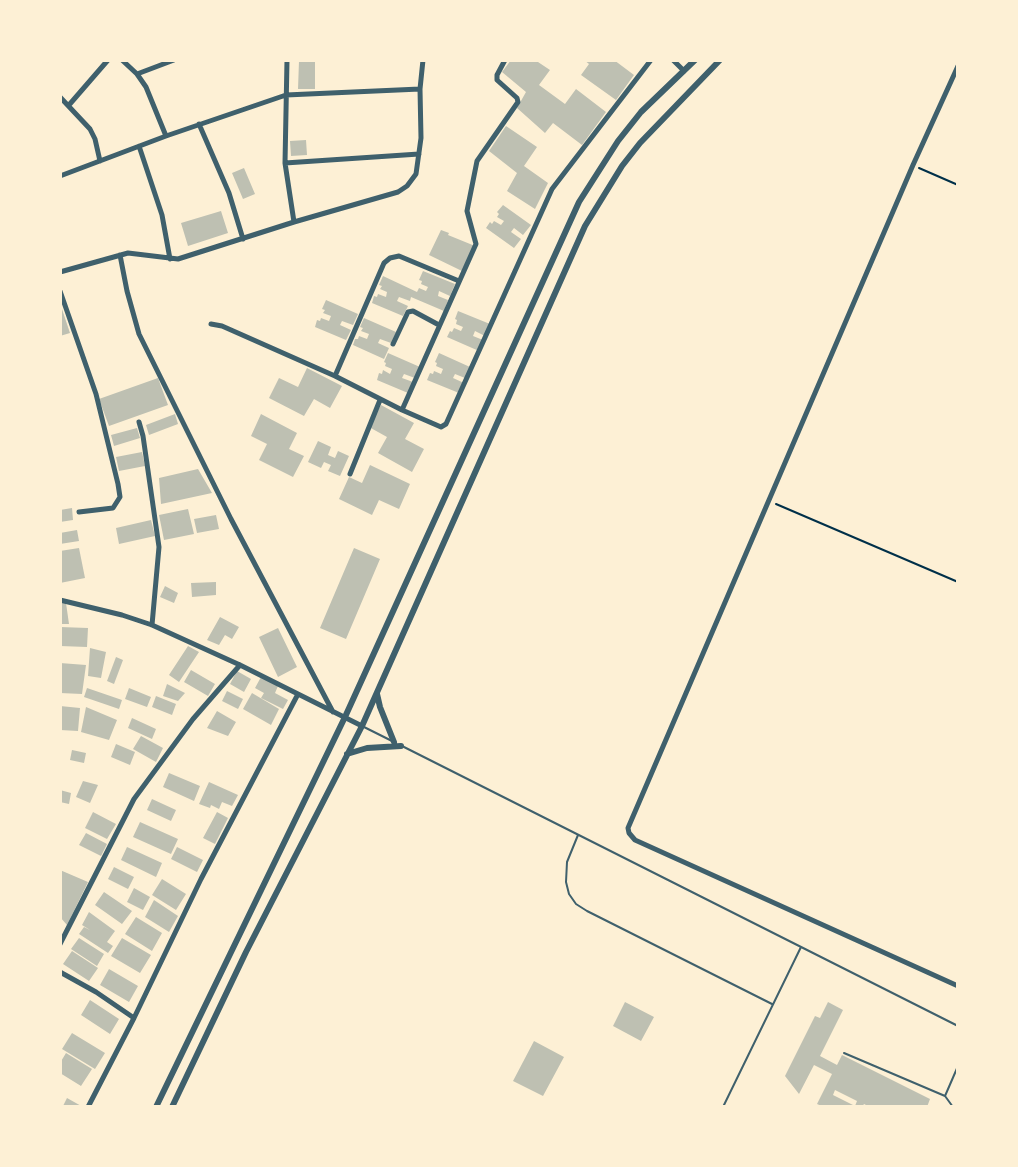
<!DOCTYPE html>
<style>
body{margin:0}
#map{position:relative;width:1018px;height:1167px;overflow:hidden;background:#fdf0d5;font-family:Raleway,sans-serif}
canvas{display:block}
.frame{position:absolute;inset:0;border:62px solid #fdf0d5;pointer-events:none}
</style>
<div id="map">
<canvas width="1018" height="1167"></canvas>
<div class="frame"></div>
</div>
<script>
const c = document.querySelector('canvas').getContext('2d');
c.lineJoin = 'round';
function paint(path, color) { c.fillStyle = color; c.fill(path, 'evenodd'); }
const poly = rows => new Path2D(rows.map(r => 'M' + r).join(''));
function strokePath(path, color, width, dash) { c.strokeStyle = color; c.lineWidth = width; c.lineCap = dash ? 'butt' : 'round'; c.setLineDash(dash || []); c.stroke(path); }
paint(poly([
 [511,60,535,60,550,70,539,85,565,104,576,89,606,112,582,145,553,123,545,133,517,108,526,92,502,72],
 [584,60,614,60,634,75,616,100,581,75,589,64],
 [299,61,315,61,315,89,298,89],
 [506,126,537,147,524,166,548,183,535,209,507,191,517,173,489,151],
 [306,140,307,155,291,156,290,141],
 [244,168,255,194,243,199,232,173],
 [503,205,531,225,523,235,514,228,511,232,521,239,514,248,486,228,490,222,492,224,494,221,501,225,504,221,497,217,499,214,497,212],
 [221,211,228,233,188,246,181,223],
 [441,230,449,233,448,235,475,246,462,271,429,255],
 [423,271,455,284,450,296,439,291,438,296,448,300,444,311,411,297,410,301,399,297,397,301,408,306,403,316,372,303,374,296,377,297,378,294,386,297,387,292,380,289,382,286,379,285,383,276,417,292,419,288,426,291,428,287,421,284,422,281,419,280],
 [326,300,358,314,353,325,342,321,340,325,351,330,346,340,315,327,317,320,320,321,321,318,329,321,331,316,323,313,325,310,322,309],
 [60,303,70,333,60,336],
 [458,311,490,324,485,336,475,331,473,336,483,340,479,351,447,337,450,331,452,332,454,328,461,331,463,327,456,324,457,320,455,319],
 [364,318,396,332,391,343,380,339,378,343,389,348,384,359,353,345,355,339,358,339,359,336,367,339,369,334,361,331,363,328,360,327],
 [388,353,420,367,415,378,404,374,402,378,413,382,408,393,377,380,379,373,382,374,383,370,390,374,392,369,385,366,386,363,384,362],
 [439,353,470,367,465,378,455,374,453,378,464,383,459,393,427,380,430,373,433,374,434,371,441,374,443,369,436,366,437,363,435,362],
 [307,368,342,386,330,408,314,399,304,416,269,398,279,378,298,387],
 [158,378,168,405,109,426,99,399],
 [381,405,414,423,405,439,424,449,412,472,378,453,387,437,369,427],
 [175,414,178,424,149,435,146,425],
 [261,414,297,433,289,449,304,456,293,477,259,460,267,444,251,436],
 [137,428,140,438,114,446,111,435],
 [318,441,331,447,328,455,335,458,338,451,349,456,340,476,328,471,331,465,324,462,321,468,308,462],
 [142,452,145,466,119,471,116,457],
 [370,465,410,484,399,509,379,500,372,515,339,499,349,477,362,483],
 [198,469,212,493,161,504,159,478],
 [72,508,73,520,60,522,60,510],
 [188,509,194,534,164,540,159,515],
 [216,515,219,529,197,533,194,519],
 [151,520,155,536,119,544,116,528],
 [77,530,79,541,60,544,60,533],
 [79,548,85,578,60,583,60,551],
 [354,548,380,559,346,639,320,628],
 [216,582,216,595,192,597,191,583],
 [165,586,178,593,174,603,160,597],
 [60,603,66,603,69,624,60,624],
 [220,617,239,627,232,639,225,635,219,645,207,640],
 [60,627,88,628,87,647,60,646],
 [278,628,297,667,278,677,259,637],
 [188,646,199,652,179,682,169,675],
 [90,648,106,652,101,678,88,676],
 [116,657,123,660,114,684,107,681],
 [60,663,86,665,82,694,60,693],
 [191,670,215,684,208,696,184,682],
 [237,671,251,679,244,692,230,684],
 [261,677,278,686,275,693,288,700,283,709,261,698,264,693,255,688],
 [167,684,185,693,178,701,163,696],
 [87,688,122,700,119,709,84,697],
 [129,688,151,697,147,707,125,699],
 [227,691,243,699,238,709,222,701],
 [252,693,279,709,271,725,243,709],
 [156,696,176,704,172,715,152,707],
 [60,706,80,708,78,731,60,730],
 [86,707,117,720,109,740,81,732],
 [217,711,236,722,228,736,207,728],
 [132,718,156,729,152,739,128,728],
 [141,736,163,748,156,762,133,749],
 [116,744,135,752,130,765,111,757],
 [72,750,86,753,84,763,70,760],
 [169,773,200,786,194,801,163,787],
 [83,781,98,785,90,803,76,797],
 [209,782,238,795,232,806,222,802,219,809,211,805,210,808,199,804],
 [60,790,71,793,69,804,60,802],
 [152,799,176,810,171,821,147,810],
 [93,812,116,824,107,839,85,828],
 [217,812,228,818,215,844,203,838],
 [140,822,178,839,171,854,133,837],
 [86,833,107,844,101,856,79,845],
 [127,847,162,863,156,877,121,860],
 [177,847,203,860,197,872,171,859],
 [114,867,134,877,128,889,108,879],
 [60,870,88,882,67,925,60,917],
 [162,879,186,894,176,910,152,895],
 [134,888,150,897,143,910,127,902],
 [104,892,132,911,122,924,95,905],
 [154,900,178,916,169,932,145,917],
 [89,912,115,931,107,942,113,946,108,953,79,934,84,927,90,930,82,925],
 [136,917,162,933,152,951,125,934],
 [79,938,104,954,97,966,71,949],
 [122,938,151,955,140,973,111,956],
 [72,951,98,968,89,981,63,964],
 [109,969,138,986,129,1002,100,985],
 [90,1000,119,1019,110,1034,81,1015],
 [625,1002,654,1017,641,1041,613,1026],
 [828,1002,843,1010,820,1056,837,1065,842,1055,930,1099,927,1107,870,1107,864,1104,862,1107,824,1107,817,1104,832,1074,814,1065,799,1094,785,1076,815,1016,820,1018],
 [835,1090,857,1101,855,1106,833,1095],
 [72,1033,105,1053,95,1069,62,1049],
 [534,1041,564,1057,543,1096,513,1081],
 [66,1053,92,1069,81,1086,60,1073,60,1063],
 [67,1098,83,1107,60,1107,60,1104,63,1106]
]), '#bec0b2');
strokePath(poly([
 [919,168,958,185],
 [776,504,958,582]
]), '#003049', 2);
strokePath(poly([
 [364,727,392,741],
 [402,746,958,1026],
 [578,835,567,862,566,882,569,894,576,904,587,911,772,1004],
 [844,1053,945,1096],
 [723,1107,801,947],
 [953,1107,945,1096,958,1066]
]), '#3f606c', 2);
strokePath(poly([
 [122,60,137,74,146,87,166,136],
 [287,60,285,163,294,222],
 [505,60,497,75,497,80,517,98,518,102,477,161,467,211,476,244,402,410,441,427,446,424,552,189,651,60],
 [673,60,684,71],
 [958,66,913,165,628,828,629,833,635,840,958,986],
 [137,74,174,60],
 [60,97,90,129,95,139,100,161],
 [69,105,108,60],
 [199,124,229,193,243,239],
 [139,146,162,215,170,259],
 [285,163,419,154],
 [60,176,166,136,286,95,420,89],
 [120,255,127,291,139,334,231,519,333,712],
 [60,272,128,253,178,259,294,222,398,192,407,186,416,174,421,138,420,89,423,60],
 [60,291,96,394,118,484,120,497,113,508,79,512],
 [211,324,222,326,335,376],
 [393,344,408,312,413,311,439,325],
 [402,410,335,376,384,263,390,258,399,256,459,281],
 [139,422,143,436,159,547,152,625],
 [350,474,380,400],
 [60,600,122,615,152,625,240,665,362,726],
 [60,944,134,799,193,719,240,665],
 [60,972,96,992,134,1018],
 [88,1107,134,1018,201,879,298,694]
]), '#3f606c', 5);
strokePath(poly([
 [377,694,380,707,394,742],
 [347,754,367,748,401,746],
 [156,1107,345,717,579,202,618,141,641,112,695,60],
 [172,1107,246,952,362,726,585,226,622,166,640,143,720,60]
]), '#3f606c', 6);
</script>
